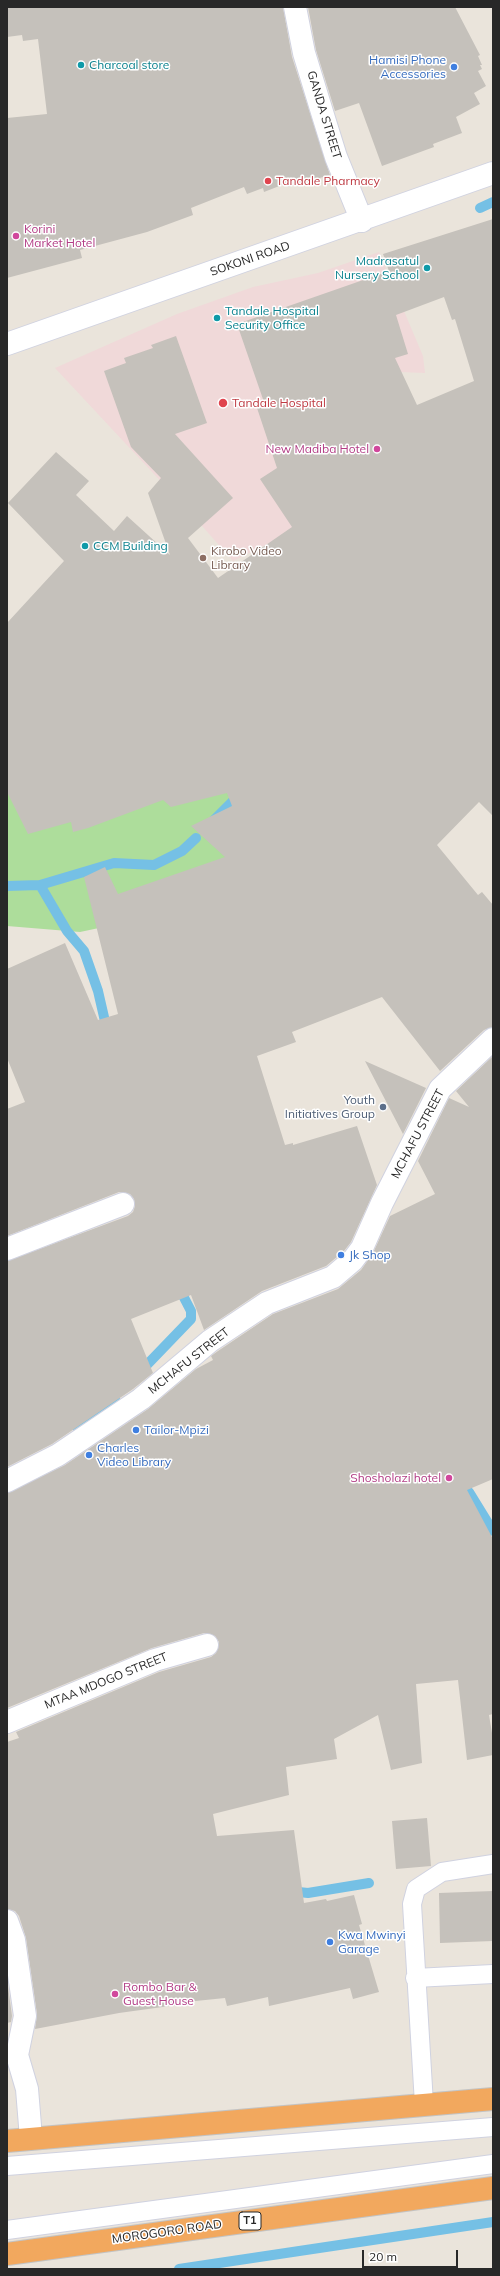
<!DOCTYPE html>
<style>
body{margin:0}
#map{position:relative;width:500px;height:2276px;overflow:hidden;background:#eae4db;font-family:Mulish,sans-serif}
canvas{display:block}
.frame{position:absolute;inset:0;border:8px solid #282828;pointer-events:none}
.scale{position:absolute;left:362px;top:2250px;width:96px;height:18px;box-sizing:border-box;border:2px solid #282828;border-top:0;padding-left:5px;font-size:12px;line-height:14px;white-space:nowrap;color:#282828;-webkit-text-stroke:3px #fff;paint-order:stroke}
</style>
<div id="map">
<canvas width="500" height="2276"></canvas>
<div class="frame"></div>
<div class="scale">20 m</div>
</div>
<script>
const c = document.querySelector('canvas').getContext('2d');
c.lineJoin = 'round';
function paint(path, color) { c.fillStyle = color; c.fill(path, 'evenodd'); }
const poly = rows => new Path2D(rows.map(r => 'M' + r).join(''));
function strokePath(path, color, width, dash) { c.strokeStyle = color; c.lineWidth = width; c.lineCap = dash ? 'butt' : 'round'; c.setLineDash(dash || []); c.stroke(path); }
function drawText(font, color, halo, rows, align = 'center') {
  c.font = font + ' Mulish,sans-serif'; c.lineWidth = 3; c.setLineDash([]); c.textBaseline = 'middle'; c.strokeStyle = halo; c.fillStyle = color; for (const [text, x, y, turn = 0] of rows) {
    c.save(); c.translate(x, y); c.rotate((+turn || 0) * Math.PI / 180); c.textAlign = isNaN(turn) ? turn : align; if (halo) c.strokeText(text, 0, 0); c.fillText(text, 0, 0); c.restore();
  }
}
paint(poly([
 [379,252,423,356,425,373,399,372,326,515,233,561,195,518,55,368,177,314,253,287,318,273]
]), '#f0d9d9');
paint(poly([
 [493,527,184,910,80,932,7,926,7,750]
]), '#addd9b');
strokePath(poly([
 [480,208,493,202],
 [214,820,240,794],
 [40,885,67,931,84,951,98,991,107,1030],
 [7,886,40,885,114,863,154,865,182,851,196,838],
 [140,1372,191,1319,191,1311,178,1286],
 [78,1429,115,1399],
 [469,1492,493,1531],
 [289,1891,308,1893,369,1883],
 [179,2269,493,2222]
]), '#75c0e5', 10);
paint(poly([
 [7,7,283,7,292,57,330,175,288,187,287,183,264,192,263,188,247,194,244,187,191,208,193,215,147,232,80,250,82,258,7,278,7,118,47,114,38,39,23,41,22,35,7,37],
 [308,7,455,7,480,55,478,56,482,65,480,65,482,69,478,71,486,86,474,93,480,104,456,117,462,133,433,144,434,147,382,166,359,103,335,111,316,50],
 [493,219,493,816,479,802,437,845,478,895,482,892,493,905,493,1027,484,1030,440,1071,382,997,292,1032,296,1042,257,1056,285,1145,293,1143,293,1145,357,1126,377,1185,351,1242,344,1251,326,1266,262,1291,204,1330,191,1295,131,1319,153,1373,133,1389,52,1444,7,1467,7,1261,128,1216,133,1212,135,1206,134,1199,130,1194,119,1192,7,1236,7,1109,25,1102,7,1058,7,969,65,943,98,1020,118,1014,84,877,105,867,118,894,225,857,191,826,232,806,227,793,171,807,163,800,88,828,73,832,71,822,28,834,7,792,7,623,64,561,8,503,56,452,89,481,76,495,114,531,127,516,170,555,148,493,161,478,131,447,104,371,126,363,124,358,153,348,151,345,176,336,207,423,175,434,233,498,188,538,218,578,292,527,260,479,277,468,257,408,265,405,237,324,389,271,383,254],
 [444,297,452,320,455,319,474,381,417,405,395,358,408,354,396,315],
 [493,1056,493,1479,467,1490,493,1539,493,1714,489,1715,493,1739,493,1755,467,1760,458,1680,416,1684,422,1763,391,1770,378,1715,334,1739,337,1759,286,1767,289,1795,213,1814,217,1836,294,1830,304,1903,326,1899,327,1901,354,1895,362,1924,359,1925,379,1992,353,1999,350,1988,269,2006,268,1997,227,2006,225,1998,176,2003,177,2005,119,2013,35,2029,37,2014,26,1938,19,1916,15,1911,7,1909,7,1742,19,1738,16,1732,159,1672,211,1657,216,1653,219,1642,215,1636,204,1633,152,1648,7,1708,7,1493,65,1465,148,1409,196,1369,213,1360,211,1356,218,1351,273,1314,338,1289,361,1270,373,1253,390,1216,435,1194,418,1161,449,1098,469,1107,456,1091],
 [365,1061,426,1088,403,1134],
 [427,1818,431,1866,396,1869,392,1821],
 [493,1891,493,1941,440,1943,439,1893],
 [7,1979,12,2016,11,2022,7,2023]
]), '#c5c1bb');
const lane = poly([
 [415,1978,493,1974],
 [424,2104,412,1904,416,1889,442,1872,493,1864],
 [7,2166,493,2127],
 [7,2230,493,2164]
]);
const street = poly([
 [295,7,304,53,322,112,336,157,362,221],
 [7,344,493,173],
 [7,1249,123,1204],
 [7,1481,58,1455,141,1399,210,1341,267,1303,333,1277,353,1260,362,1248,382,1203,440,1089,493,1039],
 [7,1722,155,1660,207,1645],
 [7,1921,14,1940,25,2016,17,2055,27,2089,31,2138]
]);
const highway = poly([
 [7,2141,493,2099],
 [7,2254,493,2188]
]);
strokePath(lane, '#d0d2e0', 20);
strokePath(street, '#d0d2e0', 24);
strokePath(highway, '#c3c3c3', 24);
strokePath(lane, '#fff', 18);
strokePath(street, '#fff', 22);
strokePath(highway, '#f2a85e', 22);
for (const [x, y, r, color] of [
 [81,65,4,"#0f9aa8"],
 [454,67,4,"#3f7fe0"],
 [268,181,4,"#e0444e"],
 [16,236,4,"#d1479c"],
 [427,268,4,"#0f9aa8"],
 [217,318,4,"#0f9aa8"],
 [223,403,5,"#e0444e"],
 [377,449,4,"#d1479c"],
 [85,546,4,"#0f9aa8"],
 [203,558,4,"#8d6e63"],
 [383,1107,4,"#5c6f8a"],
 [341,1255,4,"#3f7fe0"],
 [136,1430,4,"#3f7fe0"],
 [89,1455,4,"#3f7fe0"],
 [449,1478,4,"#d1479c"],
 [330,1942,4,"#3f7fe0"],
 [115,1994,4,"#d1479c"]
]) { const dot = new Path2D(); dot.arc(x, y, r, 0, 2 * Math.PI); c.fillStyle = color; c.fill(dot); strokePath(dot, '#fff', 1.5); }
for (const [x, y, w] of [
 [250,2221,22]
]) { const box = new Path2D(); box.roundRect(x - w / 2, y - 9, w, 18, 3); c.fillStyle = '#fff'; c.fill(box); strokePath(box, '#282828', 1); }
drawText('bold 11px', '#282828', null, [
 ["T1",250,2221]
]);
drawText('12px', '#366cbe', '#fff', [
 ["Hamisi Phone",446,60,"right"],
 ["Accessories",446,74,"right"],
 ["Jk Shop",349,1255],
 ["Tailor-Mpizi",144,1430],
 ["Charles",97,1448],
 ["Video Library",97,1462],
 ["Kwa Mwinyi",338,1935],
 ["Garage",338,1949]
], 'left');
drawText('12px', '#0d838f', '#fff', [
 ["Charcoal store",89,65],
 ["Madrasatul",419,261,"right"],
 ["Nursery School",419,275,"right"],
 ["Tandale Hospital",225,311],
 ["Security Office",225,325],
 ["CCM Building",93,546]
], 'left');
drawText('12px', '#282828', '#fff', [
 ["GANDA STREET",324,115,73],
 ["SOKONI ROAD",250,259,-19],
 ["MCHAFU STREET",418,1134,-62],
 ["MCHAFU STREET",189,1361,-38],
 ["MTAA MDOGO STREET",106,1681,-22],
 ["MOROGORO ROAD",167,2232,-8]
]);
drawText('12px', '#be3a42', '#fff', [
 ["Tandale Pharmacy",276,181],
 ["Tandale Hospital",232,403]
], 'left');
drawText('12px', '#b23c85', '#fff', [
 ["Korini",24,229],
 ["Market Hotel",24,243],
 ["New Madiba Hotel",369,449,"right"],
 ["Shosholazi hotel",441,1478,"right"],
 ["Rombo Bar &",123,1987],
 ["Guest House",123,2001]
], 'left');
drawText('12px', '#785e54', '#fff', [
 ["Kirobo Video",211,551],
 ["Library",211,565]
], 'left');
drawText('12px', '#4e5e75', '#fff', [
 ["Youth",375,1100],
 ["Initiatives Group",375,1114]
], 'right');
</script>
